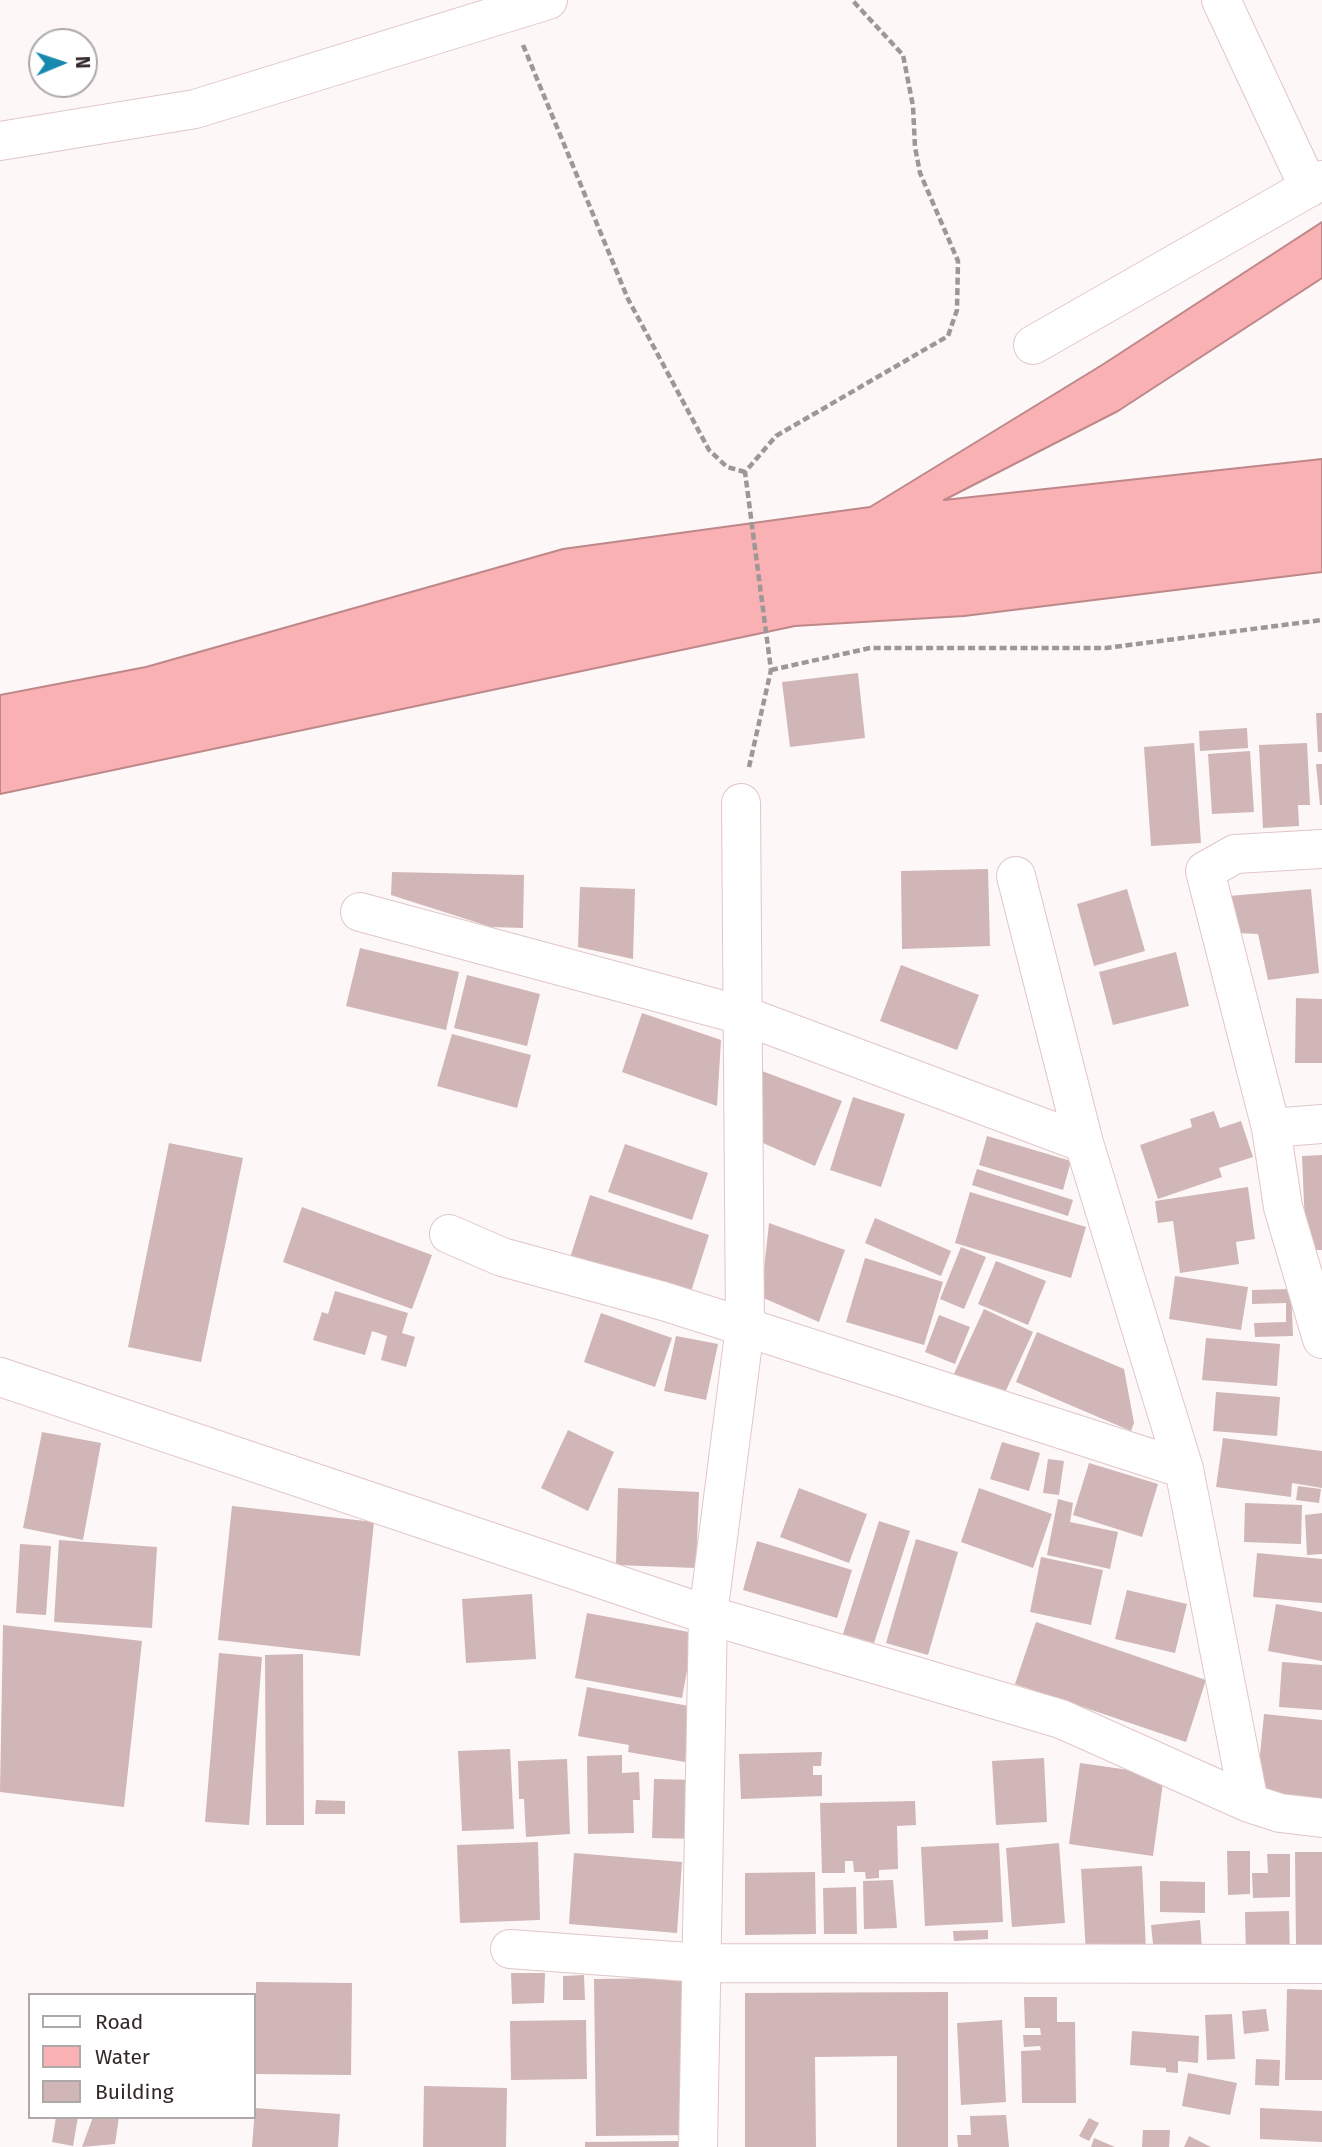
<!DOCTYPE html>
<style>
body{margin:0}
#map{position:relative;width:1322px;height:2147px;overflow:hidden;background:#fdf7f7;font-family:"Fira Sans",sans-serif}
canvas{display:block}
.legend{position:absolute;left:28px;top:1993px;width:228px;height:126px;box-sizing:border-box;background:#fff;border:2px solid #ada9a9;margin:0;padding:9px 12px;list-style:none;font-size:21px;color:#332929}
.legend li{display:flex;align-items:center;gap:14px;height:35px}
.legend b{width:35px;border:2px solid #ada9a9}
.north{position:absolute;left:28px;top:28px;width:70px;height:70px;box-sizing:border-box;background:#fff;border:2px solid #ada9a9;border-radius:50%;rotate:88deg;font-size:19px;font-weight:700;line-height:28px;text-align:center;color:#332929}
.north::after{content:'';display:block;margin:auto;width:24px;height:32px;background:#1789ae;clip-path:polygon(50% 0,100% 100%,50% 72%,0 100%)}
</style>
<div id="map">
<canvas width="1322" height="2147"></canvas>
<ul class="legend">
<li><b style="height:9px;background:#fff"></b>Road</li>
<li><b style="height:19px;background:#f9b1b3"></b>Water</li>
<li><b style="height:19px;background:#d0b6b7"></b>Building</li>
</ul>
<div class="north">N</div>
</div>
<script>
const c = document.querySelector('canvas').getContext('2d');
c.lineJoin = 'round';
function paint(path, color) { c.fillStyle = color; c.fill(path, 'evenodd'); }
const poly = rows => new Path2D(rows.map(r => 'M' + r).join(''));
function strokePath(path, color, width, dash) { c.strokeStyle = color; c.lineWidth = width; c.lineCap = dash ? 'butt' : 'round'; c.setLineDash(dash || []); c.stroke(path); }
const water = poly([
 [1322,222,1322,278,1118,411,944,500,1322,459,1322,572,964,616,795,626,0,794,0,695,146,667,563,549,870,507,1102,365,1322,222]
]);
paint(water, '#f9b1b3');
strokePath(water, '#be888a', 2);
paint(poly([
 [858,673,865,738,790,747,782,682],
 [1316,713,1322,713,1322,752,1318,752],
 [1247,728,1248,748,1200,751,1199,731],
 [1194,743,1201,843,1151,846,1144,747],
 [1307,743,1310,805,1298,805,1299,826,1263,828,1259,745],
 [1250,751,1254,812,1212,814,1208,754],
 [1316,764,1322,764,1322,805,1320,805],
 [988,869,990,946,902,949,901,871],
 [392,872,524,875,523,928,491,927,391,895],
 [580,887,635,889,633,959,578,947],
 [1127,889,1145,951,1094,966,1077,904],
 [1311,889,1319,973,1268,980,1258,934,1237,933,1229,896],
 [360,948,459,972,446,1030,346,1006],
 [1176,952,1189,1006,1113,1025,1099,972],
 [901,965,979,995,957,1050,880,1021],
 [467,975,540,994,527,1046,454,1028],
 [1296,998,1322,999,1322,1063,1295,1063],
 [642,1013,721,1040,717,1106,622,1072],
 [452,1034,531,1055,517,1108,437,1086],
 [762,1071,842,1101,815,1166,763,1143],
 [853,1097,905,1114,881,1187,830,1170],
 [1214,1111,1220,1128,1241,1121,1253,1157,1219,1168,1222,1177,1158,1199,1140,1145,1192,1127,1190,1119],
 [987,1136,1071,1161,1063,1190,979,1165],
 [169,1143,243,1158,201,1362,128,1347],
 [625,1144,708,1173,692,1220,608,1192],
 [1322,1155,1322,1250,1306,1250,1302,1156],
 [977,1169,1073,1200,1068,1216,972,1185],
 [1248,1187,1255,1239,1236,1242,1239,1264,1180,1273,1173,1221,1158,1223,1155,1201],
 [970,1192,1086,1227,1071,1278,955,1243],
 [590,1195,709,1235,688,1301,569,1261],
 [302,1207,432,1255,412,1309,283,1262],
 [875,1218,951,1251,941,1276,865,1243],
 [769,1223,845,1250,819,1322,761,1297],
 [961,1247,986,1257,964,1309,940,1299],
 [865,1258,943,1282,924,1345,846,1322],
 [996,1261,1046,1281,1028,1325,978,1304],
 [1175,1276,1248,1287,1241,1330,1169,1319],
 [1291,1289,1293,1336,1255,1337,1254,1323,1286,1322,1286,1303,1252,1304,1252,1290],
 [335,1291,408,1313,402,1333,415,1337,406,1367,381,1360,387,1336,372,1331,365,1355,313,1340,322,1312,328,1314],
 [984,1309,1033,1332,1002,1399,953,1376],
 [601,1313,672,1338,655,1387,584,1362],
 [939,1315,970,1327,955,1364,925,1352],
 [1037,1332,1124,1369,1134,1423,1131,1431,1016,1382],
 [676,1336,718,1344,706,1400,664,1391],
 [1206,1338,1280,1344,1277,1386,1202,1380],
 [1216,1392,1280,1397,1277,1436,1213,1431],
 [568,1430,614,1452,588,1511,541,1488],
 [42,1432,101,1443,83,1540,23,1528],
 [1223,1438,1322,1451,1322,1488,1292,1483,1291,1497,1216,1487],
 [1002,1442,1040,1453,1029,1491,990,1479],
 [1048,1459,1064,1461,1059,1495,1043,1493],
 [1089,1463,1158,1484,1142,1537,1073,1515],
 [1298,1486,1321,1489,1319,1503,1296,1500],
 [618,1488,699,1492,696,1568,616,1565],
 [799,1488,867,1514,849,1563,780,1537],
 [979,1488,1052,1514,1033,1568,961,1542],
 [1058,1499,1073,1503,1070,1522,1118,1532,1110,1569,1047,1555],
 [1245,1503,1302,1505,1301,1544,1244,1542],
 [232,1506,374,1522,360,1656,218,1640],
 [1322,1513,1322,1554,1307,1555,1305,1515],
 [879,1521,910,1531,874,1643,843,1634],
 [916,1539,958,1552,928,1655,886,1643],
 [59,1540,157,1547,152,1628,54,1622],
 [757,1541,852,1570,837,1618,743,1590],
 [20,1544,51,1546,46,1615,16,1613],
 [1257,1553,1322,1559,1322,1603,1253,1597],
 [1041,1557,1103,1570,1091,1625,1030,1612],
 [1127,1590,1187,1604,1175,1653,1115,1639],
 [532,1594,536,1659,466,1663,462,1599],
 [1276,1604,1322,1612,1322,1661,1268,1651],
 [587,1613,694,1633,682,1698,575,1678],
 [1036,1622,1206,1680,1186,1742,1015,1684],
 [3,1625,142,1641,124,1807,0,1792],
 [219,1653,262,1657,249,1825,205,1822],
 [303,1654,304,1825,266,1825,265,1655],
 [1282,1662,1322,1665,1322,1710,1279,1707],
 [587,1687,694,1707,685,1762,628,1752,629,1745,578,1736],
 [1264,1714,1322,1720,1322,1802,1256,1796],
 [510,1749,514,1829,462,1831,458,1751],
 [822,1752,821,1766,813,1766,813,1775,822,1775,822,1796,741,1799,739,1754],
 [622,1755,622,1773,639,1772,640,1800,633,1800,634,1833,588,1834,587,1756],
 [1044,1758,1047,1822,996,1825,992,1761],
 [567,1759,570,1834,526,1837,524,1799,519,1799,518,1761],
 [1080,1763,1164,1775,1153,1856,1069,1844],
 [654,1779,699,1780,698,1839,652,1838],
 [316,1800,345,1801,345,1814,315,1814],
 [915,1801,916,1825,897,1826,898,1869,879,1870,879,1878,866,1879,865,1872,854,1872,853,1861,845,1861,845,1873,822,1873,820,1803],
 [538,1842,540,1920,460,1923,457,1845],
 [999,1843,1003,1922,925,1926,921,1847],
 [1059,1843,1065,1923,1012,1927,1006,1848],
 [1227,1851,1250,1851,1250,1894,1228,1895],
 [1295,1852,1322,1852,1322,1945,1296,1945],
 [574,1853,682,1862,677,1933,569,1924],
 [1267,1854,1290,1854,1290,1897,1253,1898,1252,1873,1268,1873],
 [1142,1866,1146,1950,1086,1953,1081,1869],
 [815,1872,816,1934,745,1935,745,1873],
 [893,1880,897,1928,864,1929,863,1881],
 [1160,1881,1205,1882,1205,1913,1160,1912],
 [856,1887,857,1934,824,1934,823,1888],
 [1289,1911,1290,1958,1246,1958,1245,1912],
 [1200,1920,1202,1949,1154,1953,1151,1925],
 [988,1930,988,1939,954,1941,953,1931],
 [511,1973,545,1973,544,2003,512,2004],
 [584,1975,585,2000,563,2000,563,1976],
 [682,1978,690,2135,596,2136,594,1979],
 [256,1982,352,1983,351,2075,256,2074],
 [1287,1989,1322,1990,1322,2080,1285,2080],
 [948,1992,948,2147,897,2147,897,2056,815,2057,816,2147,745,2147,745,1993],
 [1024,1997,1057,1997,1057,2022,1075,2022,1076,2103,1022,2103,1021,2051,1041,2050,1040,2046,1024,2047,1023,2035,1041,2035,1040,2028,1025,2028],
 [1266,2009,1269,2031,1244,2034,1242,2011],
 [1232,2014,1235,2059,1207,2060,1205,2015],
 [586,2020,587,2079,511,2080,510,2021],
 [1002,2020,1006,2102,961,2105,957,2023],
 [1132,2031,1199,2036,1198,2063,1178,2061,1178,2073,1166,2072,1166,2068,1130,2065],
 [1256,2059,1280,2060,1279,2086,1255,2085],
 [1188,2073,1237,2083,1230,2115,1182,2106],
 [424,2086,507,2088,506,2147,423,2147],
 [255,2108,340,2114,338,2147,252,2147],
 [1260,2108,1322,2111,1322,2142,1260,2139],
 [1006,2115,1009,2147,958,2147,957,2135,971,2135,970,2116],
 [56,2117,78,2117,73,2146,52,2142],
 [93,2117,119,2117,115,2144,82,2147],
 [1089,2118,1099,2123,1089,2141,1079,2136],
 [1143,2130,1170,2130,1169,2147,1142,2147],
 [1189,2136,1211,2147,1184,2147],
 [1094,2138,1115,2147,1091,2147],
 [678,2141,678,2147,585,2147,585,2142]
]), '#d0b6b7');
const minor = poly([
 [1221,0,1309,188],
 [0,141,195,109,548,0],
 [1033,345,1322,180],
 [1322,849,1235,854,1205,871,1271,1128,1283,1207,1322,1339],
 [1016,876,1084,1143,1184,1469,1249,1803],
 [360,912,745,1016,1084,1143],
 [1271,1128,1322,1124],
 [449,1234,502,1257,663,1301,745,1327,741,803],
 [0,1377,708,1615,698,2147],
 [1184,1469,745,1327,708,1615,1061,1719,1249,1803,1280,1813,1322,1818],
 [510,1949,701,1963,1322,1964]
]);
strokePath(minor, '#e1c6c7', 40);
strokePath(poly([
 [523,45,628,299,709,450,727,467,745,472],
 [771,670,870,648,1106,648,1322,620],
 [749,767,771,670,745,472,776,436,948,336,957,310,958,261,920,173,915,147,913,106,903,55,852,0]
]), '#9f9797', 4.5, [7, 3.5]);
strokePath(minor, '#fff', 38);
</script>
